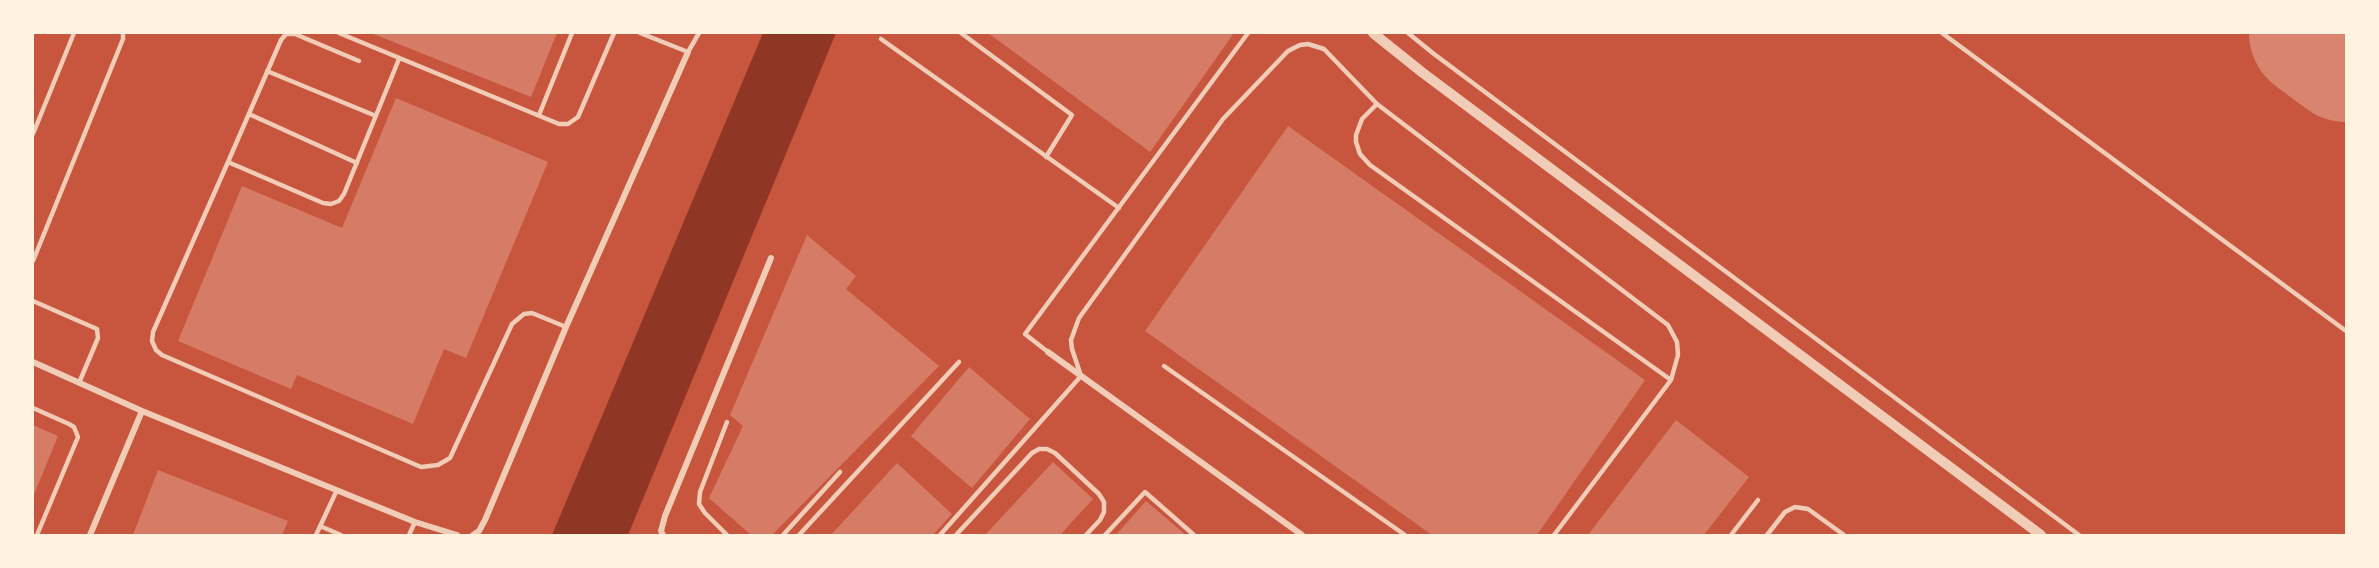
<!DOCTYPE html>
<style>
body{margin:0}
#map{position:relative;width:2379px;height:568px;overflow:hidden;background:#c8553d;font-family:"Fira Sans",sans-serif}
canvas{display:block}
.frame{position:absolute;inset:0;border:34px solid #fff3e0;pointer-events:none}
</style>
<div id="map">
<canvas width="2379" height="568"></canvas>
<div class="frame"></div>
</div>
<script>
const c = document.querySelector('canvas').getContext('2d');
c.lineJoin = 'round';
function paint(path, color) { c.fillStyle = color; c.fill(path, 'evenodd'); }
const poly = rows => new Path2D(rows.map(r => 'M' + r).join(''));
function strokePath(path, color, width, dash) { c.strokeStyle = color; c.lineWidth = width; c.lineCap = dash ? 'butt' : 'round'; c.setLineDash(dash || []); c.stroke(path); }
paint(poly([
 [763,33,836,33,628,535,552,535]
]), '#8f3625');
strokePath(poly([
 [2337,33,2346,37]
]), '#d8846e', 52);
strokePath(poly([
 [2315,33,2346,56]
]), '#d8846e', 132);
paint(poly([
 [371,33,557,33,531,97],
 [988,33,1234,33,1150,152],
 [396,98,548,162,466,358,444,349,413,424,297,375,291,389,178,341,242,186,342,228],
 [1288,126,1645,380,1537,535,1432,535,1145,331],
 [807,235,856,276,846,289,939,366,772,535,751,535,709,498,743,426,730,415],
 [969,367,1030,419,972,488,911,436],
 [1676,420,1749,477,1704,535,1588,535],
 [33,425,58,436,33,497],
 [1053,462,1093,499,1060,535,985,535],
 [897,463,952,514,933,535,831,535],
 [158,470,288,521,282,535,133,535],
 [1146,501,1186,535,1116,535]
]), '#d67c66');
strokePath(poly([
 [339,33,559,124,568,124,578,117,614,33],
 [640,33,688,52,699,33],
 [961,33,1072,115,1046,157],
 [1408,33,1434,54,2079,535],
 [1942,33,2346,331],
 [881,39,1119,208],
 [359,61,295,34,286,34,281,40,228,162,323,203,331,204,339,201,344,194,399,59],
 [267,71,376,116],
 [1377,104,1362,119,1356,135,1356,142,1360,154,1370,165,1671,380],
 [249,114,357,163],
 [539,115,572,33],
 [33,134,74,33],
 [228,162,153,332,152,341,156,350,162,355,421,467,438,465,450,458,512,324,524,314,532,313,566,327],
 [33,261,123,39,123,33],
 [33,301,97,329,98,338,79,383],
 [1048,352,1025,334,1248,33],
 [1164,366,1405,535],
 [33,408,69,424,74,427,78,437,37,535],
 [320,526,341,535],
 [316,535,337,490],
 [409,535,415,522],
 [727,535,705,513,699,504,700,492,727,422],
 [783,535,840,472],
 [799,535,959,362],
 [940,535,1081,376,1072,349,1071,340,1079,318,1223,119,1288,51,1300,45,1308,44,1324,49,1377,104,1668,325,1677,342,1678,355,1671,380,1554,535],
 [956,535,1032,453,1039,449,1047,449,1055,453,1099,494,1104,502,1104,512,1100,520,1086,535],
 [1105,535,1145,492,1194,535],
 [1731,535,1758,500],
 [1767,535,1785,512,1795,507,1808,509,1844,535]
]), '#f1ccb7', 4.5);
strokePath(poly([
 [1048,352,1302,535],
 [33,362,142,411,415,522,457,535],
 [90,535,142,411],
 [473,535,479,531,485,520,566,327,688,52],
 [663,535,661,531,665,516,771,258]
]), '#f1ccb7', 6);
strokePath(poly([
 [1373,33,1423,73,2041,535]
]), '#f1ccb7', 10);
</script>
